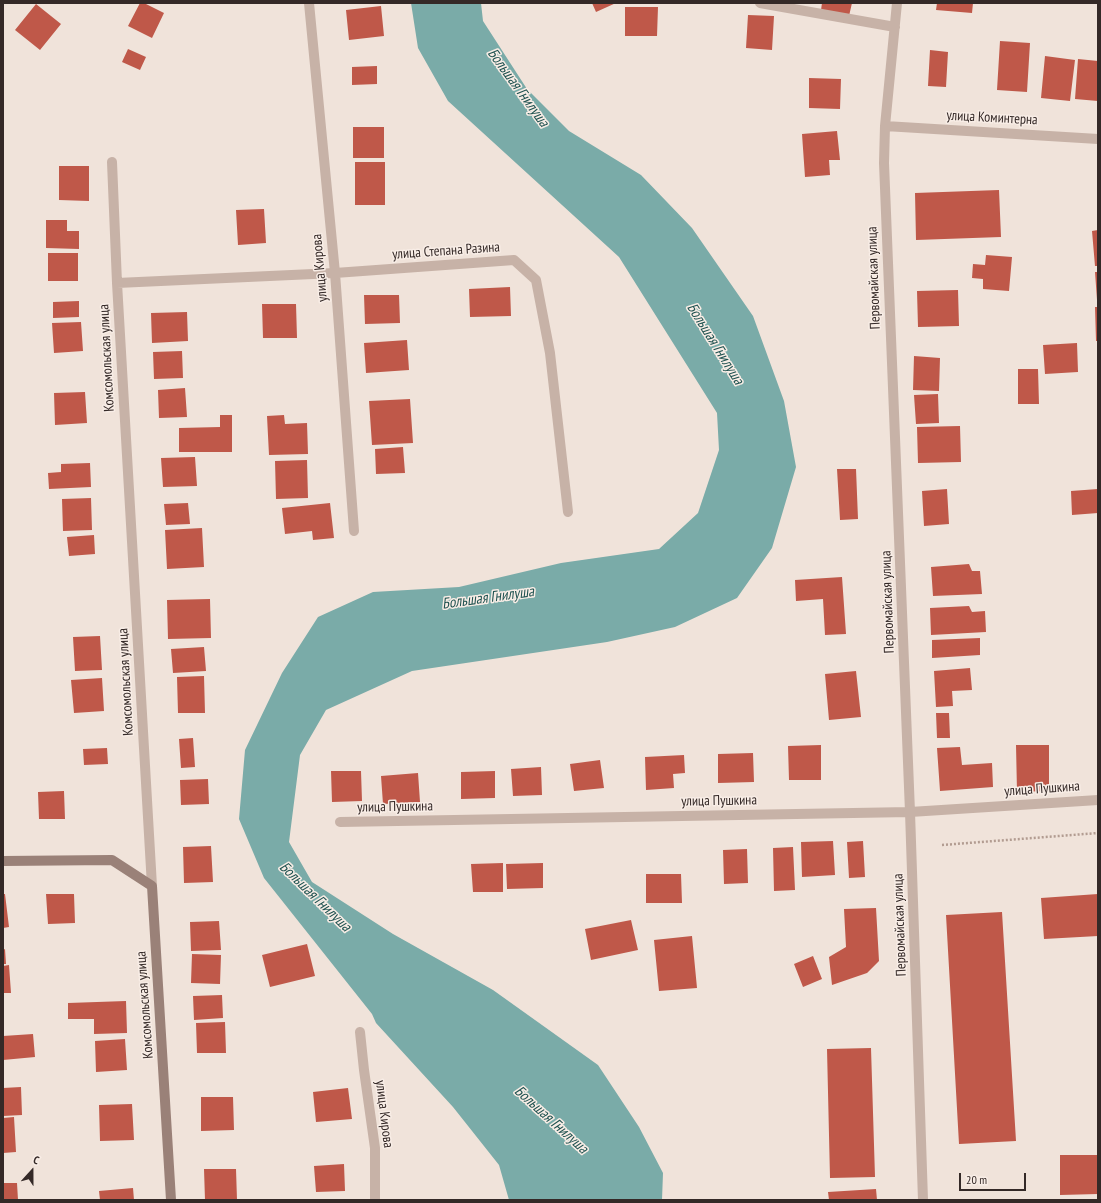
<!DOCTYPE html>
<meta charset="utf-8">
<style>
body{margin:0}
#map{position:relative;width:1101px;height:1203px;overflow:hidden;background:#f0e3da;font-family:"PT Sans Narrow",sans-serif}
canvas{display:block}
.frame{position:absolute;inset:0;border:4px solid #342927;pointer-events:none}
.north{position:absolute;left:12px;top:1151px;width:40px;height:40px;-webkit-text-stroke:3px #f8ede6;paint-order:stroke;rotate:21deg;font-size:11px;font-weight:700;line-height:16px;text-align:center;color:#342927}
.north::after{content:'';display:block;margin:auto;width:14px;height:18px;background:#342927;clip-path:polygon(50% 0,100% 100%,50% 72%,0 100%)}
.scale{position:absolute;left:959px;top:1173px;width:67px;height:18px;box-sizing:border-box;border:2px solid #342927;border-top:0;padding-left:5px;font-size:12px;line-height:14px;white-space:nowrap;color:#342927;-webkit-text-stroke:3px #f8ede6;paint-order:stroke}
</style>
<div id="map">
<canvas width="1101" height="1203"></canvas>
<div class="frame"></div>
<div class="north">С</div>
<div class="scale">20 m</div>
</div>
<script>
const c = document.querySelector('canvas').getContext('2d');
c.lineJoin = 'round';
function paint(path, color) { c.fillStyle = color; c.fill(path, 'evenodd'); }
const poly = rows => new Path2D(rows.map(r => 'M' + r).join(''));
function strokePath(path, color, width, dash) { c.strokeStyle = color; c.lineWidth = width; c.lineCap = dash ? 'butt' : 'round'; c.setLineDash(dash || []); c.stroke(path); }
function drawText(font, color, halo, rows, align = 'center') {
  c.font = font + ' "PT Sans Narrow",sans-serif'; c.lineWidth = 3; c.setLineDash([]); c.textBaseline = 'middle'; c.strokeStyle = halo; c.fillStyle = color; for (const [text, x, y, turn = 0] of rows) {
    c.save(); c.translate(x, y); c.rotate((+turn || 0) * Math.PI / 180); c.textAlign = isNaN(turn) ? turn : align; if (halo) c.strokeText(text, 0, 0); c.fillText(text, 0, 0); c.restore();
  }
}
paint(poly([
 [411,3,481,3,483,21,527,89,569,131,641,175,692,228,753,316,784,401,796,467,772,548,737,598,675,627,607,642,412,671,326,710,300,755,289,842,312,882,393,934,493,990,598,1065,639,1127,663,1173,662,1200,509,1200,499,1165,453,1107,376,1023,372,1014,264,878,239,819,245,750,282,673,318,617,373,592,459,587,561,563,659,549,698,513,719,450,717,413,619,257,448,101,418,48]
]), '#7aaba8');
paint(poly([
 [140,3,144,3,164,13,152,38,128,26],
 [592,3,616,3,596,12],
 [822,3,852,3,849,16,821,10],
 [937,3,973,3,972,13,936,10],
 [36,4,61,24,40,50,15,30],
 [381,6,384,36,349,40,346,10],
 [625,7,658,7,657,36,625,36],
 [748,15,774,16,772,50,746,48],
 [1000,41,1030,43,1027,92,997,90],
 [128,49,146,57,140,70,122,62],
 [930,50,948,52,946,87,928,86],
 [1045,56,1075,60,1070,101,1041,98],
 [1078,59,1098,61,1098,101,1075,99],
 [377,66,377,84,352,85,352,67],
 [809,78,841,79,840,109,809,108],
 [353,127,384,127,384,158,353,158],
 [837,131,840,160,829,160,830,175,805,177,802,134],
 [355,162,385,162,385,205,355,205],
 [59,166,89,166,89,201,59,200],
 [999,190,1001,237,916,240,915,193],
 [264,209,266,243,238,245,236,210],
 [46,220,67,220,67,231,79,231,79,249,46,248],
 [1098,230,1098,266,1095,266,1092,231],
 [48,253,78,253,78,281,48,281],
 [986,255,1012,257,1009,291,983,289,983,279,972,278,973,264,985,265],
 [1095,272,1098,272,1098,300,1097,300],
 [510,287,511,316,470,317,469,289],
 [958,290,959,326,918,327,917,291],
 [364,295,399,295,400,323,365,324],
 [79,301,79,317,53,318,53,302],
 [262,304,296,304,297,338,263,338],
 [1095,307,1098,307,1098,341,1096,341],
 [187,312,188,341,152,343,151,313],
 [81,322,83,351,54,353,52,323],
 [407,340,409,370,366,373,364,343],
 [1077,343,1078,372,1045,374,1043,345],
 [182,351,183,378,154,379,153,352],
 [914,356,940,358,939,391,913,390],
 [1018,369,1038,369,1039,404,1018,404],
 [185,388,187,417,159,418,158,390],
 [85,392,87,423,55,425,54,393],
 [938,394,939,423,916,424,914,395],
 [410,399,413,443,372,445,369,401],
 [220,415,232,415,232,452,179,452,179,428,220,427],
 [284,415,285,424,307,423,308,454,269,455,267,416],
 [960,426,961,462,918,463,917,427],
 [403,447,405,473,376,474,375,449],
 [195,457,197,486,163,487,161,458],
 [307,460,308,498,276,499,275,461],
 [90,463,91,487,49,489,48,473,61,472,61,464],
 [837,469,856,469,858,519,840,520],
 [947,489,949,524,924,526,922,491],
 [1098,489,1098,513,1072,515,1071,491],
 [91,498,92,530,63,531,62,499],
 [188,503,190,524,166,525,164,504],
 [330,503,334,538,313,540,312,531,285,534,282,508],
 [202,528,204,567,167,569,165,530],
 [94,535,95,554,69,556,67,537],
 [969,564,972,571,980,571,982,594,933,596,931,567],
 [842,577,846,634,825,635,823,599,796,601,795,580],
 [210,599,211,638,168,639,167,600],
 [969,606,972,612,985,611,986,632,931,635,930,608],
 [100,636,102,670,75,671,73,637],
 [980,638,980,655,932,658,932,640],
 [204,647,206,671,173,673,171,649],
 [970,668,972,690,952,691,953,706,936,707,934,671],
 [856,671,861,717,829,720,825,674],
 [204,676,205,713,178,713,177,677],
 [102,678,104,711,74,713,71,680],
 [936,713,949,713,950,738,937,738],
 [193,738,195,767,181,768,179,739],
 [821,745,821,780,789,780,788,746],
 [1016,745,1049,745,1049,791,1017,792],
 [960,747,962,765,992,763,993,787,940,791,937,748],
 [107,748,108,764,84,765,83,749],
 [753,753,754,782,718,783,718,754],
 [684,755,685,773,673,774,674,788,646,790,645,757],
 [600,760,604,788,574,791,570,764],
 [541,767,542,795,513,796,511,769],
 [331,771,361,771,362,801,332,802],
 [495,771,495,798,461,799,461,772],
 [418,773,420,802,383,804,381,776],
 [208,779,209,804,181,805,180,780],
 [64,791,65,819,39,819,38,792],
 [833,841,835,875,802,877,801,842],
 [863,841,865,877,849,878,847,842],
 [211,846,213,882,184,883,183,847],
 [793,847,795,890,774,891,773,848],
 [747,849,748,883,724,884,723,850],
 [503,863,503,892,473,892,471,864],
 [543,863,543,888,507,889,506,864],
 [646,874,681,874,682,903,646,903],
 [3,894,5,894,9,927,3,928],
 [46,894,74,894,75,923,48,924],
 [1098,894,1098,936,1044,939,1041,898],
 [876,908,879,961,867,973,832,985,829,957,846,947,844,909],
 [1002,912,1016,1141,959,1144,946,915],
 [631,920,638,950,591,960,585,929],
 [219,921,221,950,191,951,190,922],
 [692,936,697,988,659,991,654,940],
 [307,944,315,976,270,987,262,955],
 [5,949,6,964,3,964,3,950],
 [192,954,221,955,220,984,191,983],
 [813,956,822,979,803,987,794,964],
 [9,965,11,993,3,993,3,966],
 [222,995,223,1018,194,1020,193,996],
 [126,1001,127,1033,94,1034,94,1019,68,1019,68,1003],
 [225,1022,226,1053,197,1053,196,1023],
 [33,1034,35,1057,3,1060,3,1036],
 [125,1039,127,1070,96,1072,95,1041],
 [871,1048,875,1177,830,1178,827,1049],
 [21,1087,22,1115,3,1116,3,1088],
 [348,1088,352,1119,316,1122,313,1092],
 [201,1097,233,1097,234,1130,201,1131],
 [132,1104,134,1140,100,1141,99,1105],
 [14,1117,16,1152,3,1153,3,1118],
 [1060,1155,1098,1155,1098,1194,1060,1195],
 [344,1164,345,1191,316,1192,314,1166],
 [204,1169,236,1169,237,1200,205,1200],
 [3,1183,17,1183,18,1200,3,1200],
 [133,1188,134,1200,100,1200,99,1191],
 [876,1189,877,1200,829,1200,828,1192]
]), '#bf5849');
strokePath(poly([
 [942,845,1098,833]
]), '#b29c91', 2.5, [2, 2]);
strokePath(poly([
 [309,3,335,273,354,531],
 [760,3,895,27],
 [897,3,885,126,884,163,910,812,923,1200],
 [885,126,1098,139],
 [112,162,117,283,152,886],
 [117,283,335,273,514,260,536,280,550,353,568,512],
 [340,822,910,812,1098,800],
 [360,1032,364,1070,375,1148,375,1200]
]), '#c7b2a7', 10);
strokePath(poly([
 [3,861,112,860,152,886,171,1200]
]), '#9a8178', 10);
drawText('14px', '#342927', '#f8ede6', [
 ["улица Коминтерна",992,118,3],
 ["улица Степана Разина",446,251,-4],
 ["улица Кирова",320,268,-95],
 ["Первомайская улица",874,278,-92],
 ["Комсомольская улица",107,358,-93],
 ["Первомайская улица",888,602,-92],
 ["Комсомольская улица",126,682,-93],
 ["улица Пушкина",1042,789,-4],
 ["улица Пушкина",719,801,-1],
 ["улица Пушкина",395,807,-1],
 ["Первомайская улица",900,925,-92],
 ["Комсомольская улица",145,1005,-94],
 ["улица Кирова",384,1114,83]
]);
drawText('italic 15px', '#1f5250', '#f8ede6', [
 ["Большая Гнилуша",518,88,54],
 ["Большая Гнилуша",715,344,58],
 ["Большая Гнилуша",488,598,-8],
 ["Большая Гнилуша",315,897,44],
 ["Большая Гнилуша",551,1120,42]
]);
</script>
